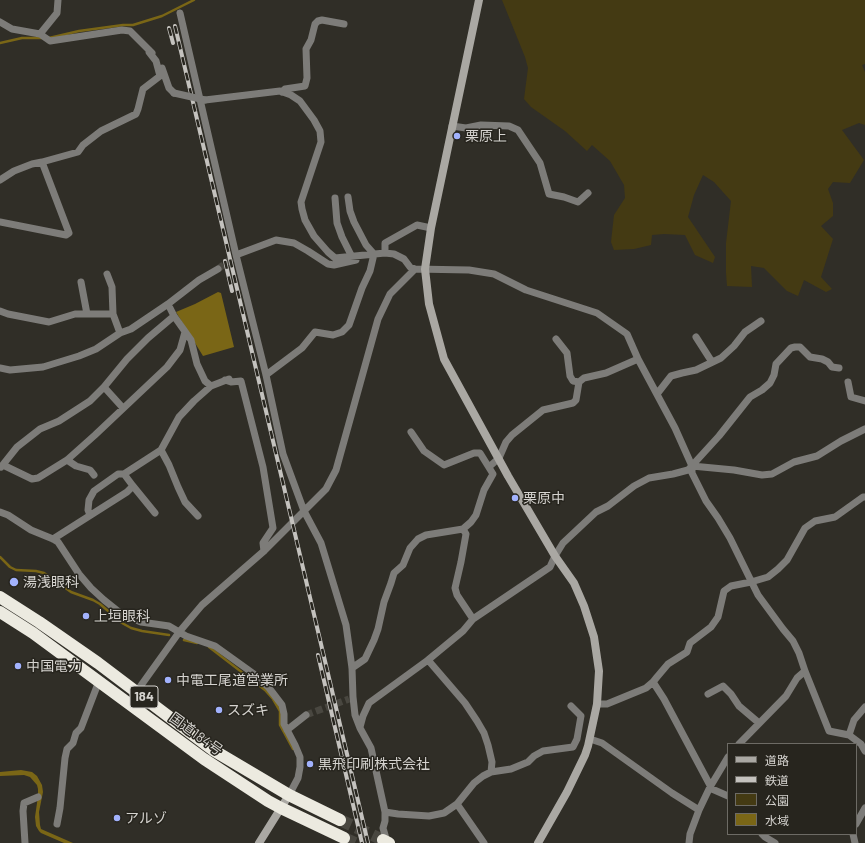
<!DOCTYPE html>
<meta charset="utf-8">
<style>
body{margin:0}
#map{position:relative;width:865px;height:843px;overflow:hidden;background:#302e27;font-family:Barlow,"Noto Sans JP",sans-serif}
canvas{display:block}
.legend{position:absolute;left:727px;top:743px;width:130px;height:92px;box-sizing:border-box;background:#27251e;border:1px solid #6d6b65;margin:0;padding:5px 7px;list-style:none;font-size:12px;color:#d5d3cf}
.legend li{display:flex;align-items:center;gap:8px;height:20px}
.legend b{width:20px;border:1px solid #6d6b65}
</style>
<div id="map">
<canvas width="865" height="843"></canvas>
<ul class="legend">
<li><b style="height:5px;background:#aaa8a3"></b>道路</li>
<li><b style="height:5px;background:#c4c2be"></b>鉄道</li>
<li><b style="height:11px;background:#443a13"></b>公園</li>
<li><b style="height:11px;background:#7a6616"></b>水域</li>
</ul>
</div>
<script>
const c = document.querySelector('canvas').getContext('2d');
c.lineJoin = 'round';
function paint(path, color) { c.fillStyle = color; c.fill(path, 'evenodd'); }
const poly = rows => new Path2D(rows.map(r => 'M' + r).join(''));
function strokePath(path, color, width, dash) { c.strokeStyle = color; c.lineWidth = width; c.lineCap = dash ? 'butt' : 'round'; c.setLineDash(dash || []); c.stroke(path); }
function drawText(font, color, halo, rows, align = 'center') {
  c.font = font + ' Barlow,"Noto Sans JP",sans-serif'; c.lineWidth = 3; c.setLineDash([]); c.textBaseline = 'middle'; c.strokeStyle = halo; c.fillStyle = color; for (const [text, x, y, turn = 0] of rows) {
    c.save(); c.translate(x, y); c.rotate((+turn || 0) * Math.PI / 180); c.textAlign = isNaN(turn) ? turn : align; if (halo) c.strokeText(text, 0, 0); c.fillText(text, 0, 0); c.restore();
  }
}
paint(poly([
 [502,0,865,0,865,64,862,65,865,72,865,125,859,123,842,130,864,160,850,183,833,182,828,189,833,203,833,216,821,226,833,239,821,277,832,289,826,292,804,280,798,296,787,291,764,268,751,266,752,287,727,286,726,273,726,243,731,201,714,182,703,175,694,195,688,217,715,257,713,263,695,255,685,235,664,234,652,235,651,245,634,249,614,250,611,242,614,215,625,198,624,185,610,161,592,145,587,151,565,131,531,107,524,99,528,68,525,57]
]), '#443a13');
paint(poly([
 [218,292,221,293,234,347,203,356,176,312,195,304],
 [21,770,32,772,37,776,42,785,43,792,39,812,40,825,41,829,73,843,64,843,41,833,39,831,36,826,35,817,38,796,38,789,37,785,30,777,24,775,0,776,0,772]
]), '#7a6616');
strokePath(poly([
 [49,38,79,31,123,25,133,25,162,16,194,0],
 [0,43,22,38,42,38],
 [0,557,10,567,16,570,36,571,44,573,49,576,71,592,93,600,100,604,122,623,131,628,142,631,169,635],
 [184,640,197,643],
 [209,647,265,690,273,699,280,711,280,725,293,749]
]), '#7a6616', 2.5);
strokePath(poly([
 [218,269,236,255],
 [306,715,349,699]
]), '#494740', 7, [7, 3.5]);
strokePath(poly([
 [340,820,383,840],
 [344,838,355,843]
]), '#494740', 12, [12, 6]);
strokePath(poly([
 [180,13,236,255,266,375,283,454,304,511,321,543,346,625,352,668,353,697,355,715,360,728,371,748,385,812,385,821,383,828,387,842],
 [0,22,12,29,40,34,50,41,122,30,130,31,152,53],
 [40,34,57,13,58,0],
 [162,68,169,88,174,93],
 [282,92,285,89,305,86,307,78,306,49,311,40,315,24,318,21,322,20,344,24],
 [205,100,280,91,291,95,300,101,314,120,320,131,321,142,301,202,302,209,305,220,314,236,328,252,335,258,385,253,394,254,404,259,410,267,415,269],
 [452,126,466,128,481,125,509,126,518,130,540,163,549,194,564,197,578,202,588,193],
 [0,180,14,171,32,164,42,162,78,152,83,145,101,131,136,114,138,109,143,89,160,76,156,61,149,52,149,50],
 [335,198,337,223,342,237,352,257],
 [0,222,66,235,69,233,42,162],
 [385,253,385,243,417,225,431,228],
 [236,255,276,240,294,243,308,251,328,264,334,265,356,260,356,258],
 [107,274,112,287,113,314,120,333],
 [81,282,87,314],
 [168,304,174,316,191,340,197,364,205,381,211,386],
 [0,311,8,314,49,322,75,314,113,314],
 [696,337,712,362],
 [556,339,567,353,570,376,573,381,579,382,584,378,606,373,638,359],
 [0,368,10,370,43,367,79,356,96,349,120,333,131,329,168,304,199,280,218,269],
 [266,375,302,348,315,332,333,335,342,332,349,325,362,288,370,271,374,254,366,245,354,222,350,211,348,197],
 [225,380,231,382,241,381,263,467,273,528,263,543,264,551],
 [848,382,851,397,865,401],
 [104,387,123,408],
 [657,394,671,376,682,373,696,370,721,358,734,346,745,332,761,321],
 [161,450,169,465,178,487,185,502,198,516],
 [67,460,76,466,90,470,94,475],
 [3,465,32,479,38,478,67,460,95,435,167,367,180,350,185,332],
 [692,466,734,470,762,475,772,474,794,462,817,456,841,441,865,429],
 [1,467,17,447,40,429,59,421,90,401,104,387,127,359,148,338,174,316],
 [489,467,499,458,506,442,512,435,543,410,573,403,576,400,579,382],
 [124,474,133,486,155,513],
 [0,512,8,515,31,530,53,539,58,542,79,574,91,588,104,600,119,612,129,617,141,622,169,626,186,636,215,646,254,674,269,688,282,705,284,714,284,724,295,745,300,757,300,767,298,778,289,795],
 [90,515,88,510,89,500,94,491,118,474,124,474,161,450,179,417,194,401,211,386,229,379],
 [463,529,466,534,461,562,455,588,457,595,473,619],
 [53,539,127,492,133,486],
 [428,660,465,703,477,721,484,733,488,745,492,762,491,772],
 [352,668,365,659,374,640,378,629,384,602,391,583,394,573,403,565,410,548,418,539,426,535,463,529,471,522,476,515,484,490,493,474,480,453,474,453,444,465,424,451,411,432],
 [653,682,664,699,712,789,728,796],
 [708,694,723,686,731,694,739,706,759,723],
 [129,704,137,691,180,631,202,605,264,551,326,489,336,470,378,319,390,294,415,269,469,270,494,274,526,290,597,313,627,334,638,359,675,428,692,466,692,473,706,501,718,518,730,538,758,595,783,629,793,641,799,653,805,671,829,731,849,735,861,744,865,751],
 [597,704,607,704,646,688,653,682,657,677,668,664,687,652,690,643,711,627,718,617,724,591,731,586,751,582,768,577,778,569,787,560,805,528,815,521,835,517,863,497,865,497],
 [360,727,363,716,369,703,428,660,463,631,473,619,550,567,555,556,563,543,596,512,608,506,634,486,649,478,673,474,688,470,719,436,750,397,762,390,770,383,774,375,776,364,791,348,795,347,800,347,810,357,822,359,828,362,832,367,839,368],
 [287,730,306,715],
 [849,735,854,720,865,707],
 [590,739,602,743,672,793,699,810],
 [739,744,786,696,797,678,805,671],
 [457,804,484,843],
 [385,812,398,814,429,816,444,813,457,804,474,783,483,776,491,772,511,769,528,762,534,756,543,751,573,747,577,739,581,716,571,706],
 [57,824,60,808,65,758,67,749,73,743,76,733,81,728,99,681],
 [856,824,865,808],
 [762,834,765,837,775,843],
 [853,834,855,843],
 [25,843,23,811,24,803,38,797],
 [689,843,690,834,699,810,710,787,728,757]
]), '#7d7c79', 7);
strokePath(poly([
 [479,0,431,228,425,269,429,304,444,359,508,476,555,556,574,583,584,606,594,637,599,671,597,704,588,746,585,755,567,792,538,843],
 [259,843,289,795]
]), '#aaa8a3', 8);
strokePath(poly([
 [0,597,39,622,98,663,213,750,289,795,340,820],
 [0,612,33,633,204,759,268,801,281,808,344,838],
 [383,840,389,843]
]), '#eceae0', 12);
const rail = poly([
 [175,26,368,843],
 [169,28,173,43],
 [225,261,232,291],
 [318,655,362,843]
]);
strokePath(rail, '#c4c2be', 4);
strokePath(rail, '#27251e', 2.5, [8]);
strokePath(poly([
 [174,93,205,100]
]), '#7d7c79', 7);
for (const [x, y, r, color] of [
 [457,136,4,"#a2b2fd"],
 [515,498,4,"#a2b2fd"],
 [14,582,5,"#a2b2fd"],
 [86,616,4,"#a2b2fd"],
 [18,666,4,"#a2b2fd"],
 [168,680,4,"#a2b2fd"],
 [219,710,4,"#a2b2fd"],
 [310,764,4,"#a2b2fd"],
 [117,818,4,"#a2b2fd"]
]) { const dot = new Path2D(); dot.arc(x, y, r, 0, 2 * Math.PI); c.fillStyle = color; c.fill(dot); strokePath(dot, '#27251e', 1.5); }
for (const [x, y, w] of [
 [144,697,28]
]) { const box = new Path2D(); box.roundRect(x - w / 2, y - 11, w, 22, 3); c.fillStyle = '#27251e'; c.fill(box); strokePath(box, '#d5d3cf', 1); }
drawText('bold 13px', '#d5d3cf', null, [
 ["184",144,697]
]);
drawText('14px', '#d5d3cf', '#27251e', [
 ["栗原上",465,136],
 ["栗原中",523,498],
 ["湯浅眼科",23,582],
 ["上垣眼科",94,616],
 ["中国電力",26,666],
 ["中電工尾道営業所",176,680],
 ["スズキ",227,710],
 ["黒飛印刷株式会社",318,764],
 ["アルゾ",125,818]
], 'left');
drawText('14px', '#d5d3cf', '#27251e', [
 ["国道184号",196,734,36]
]);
</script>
